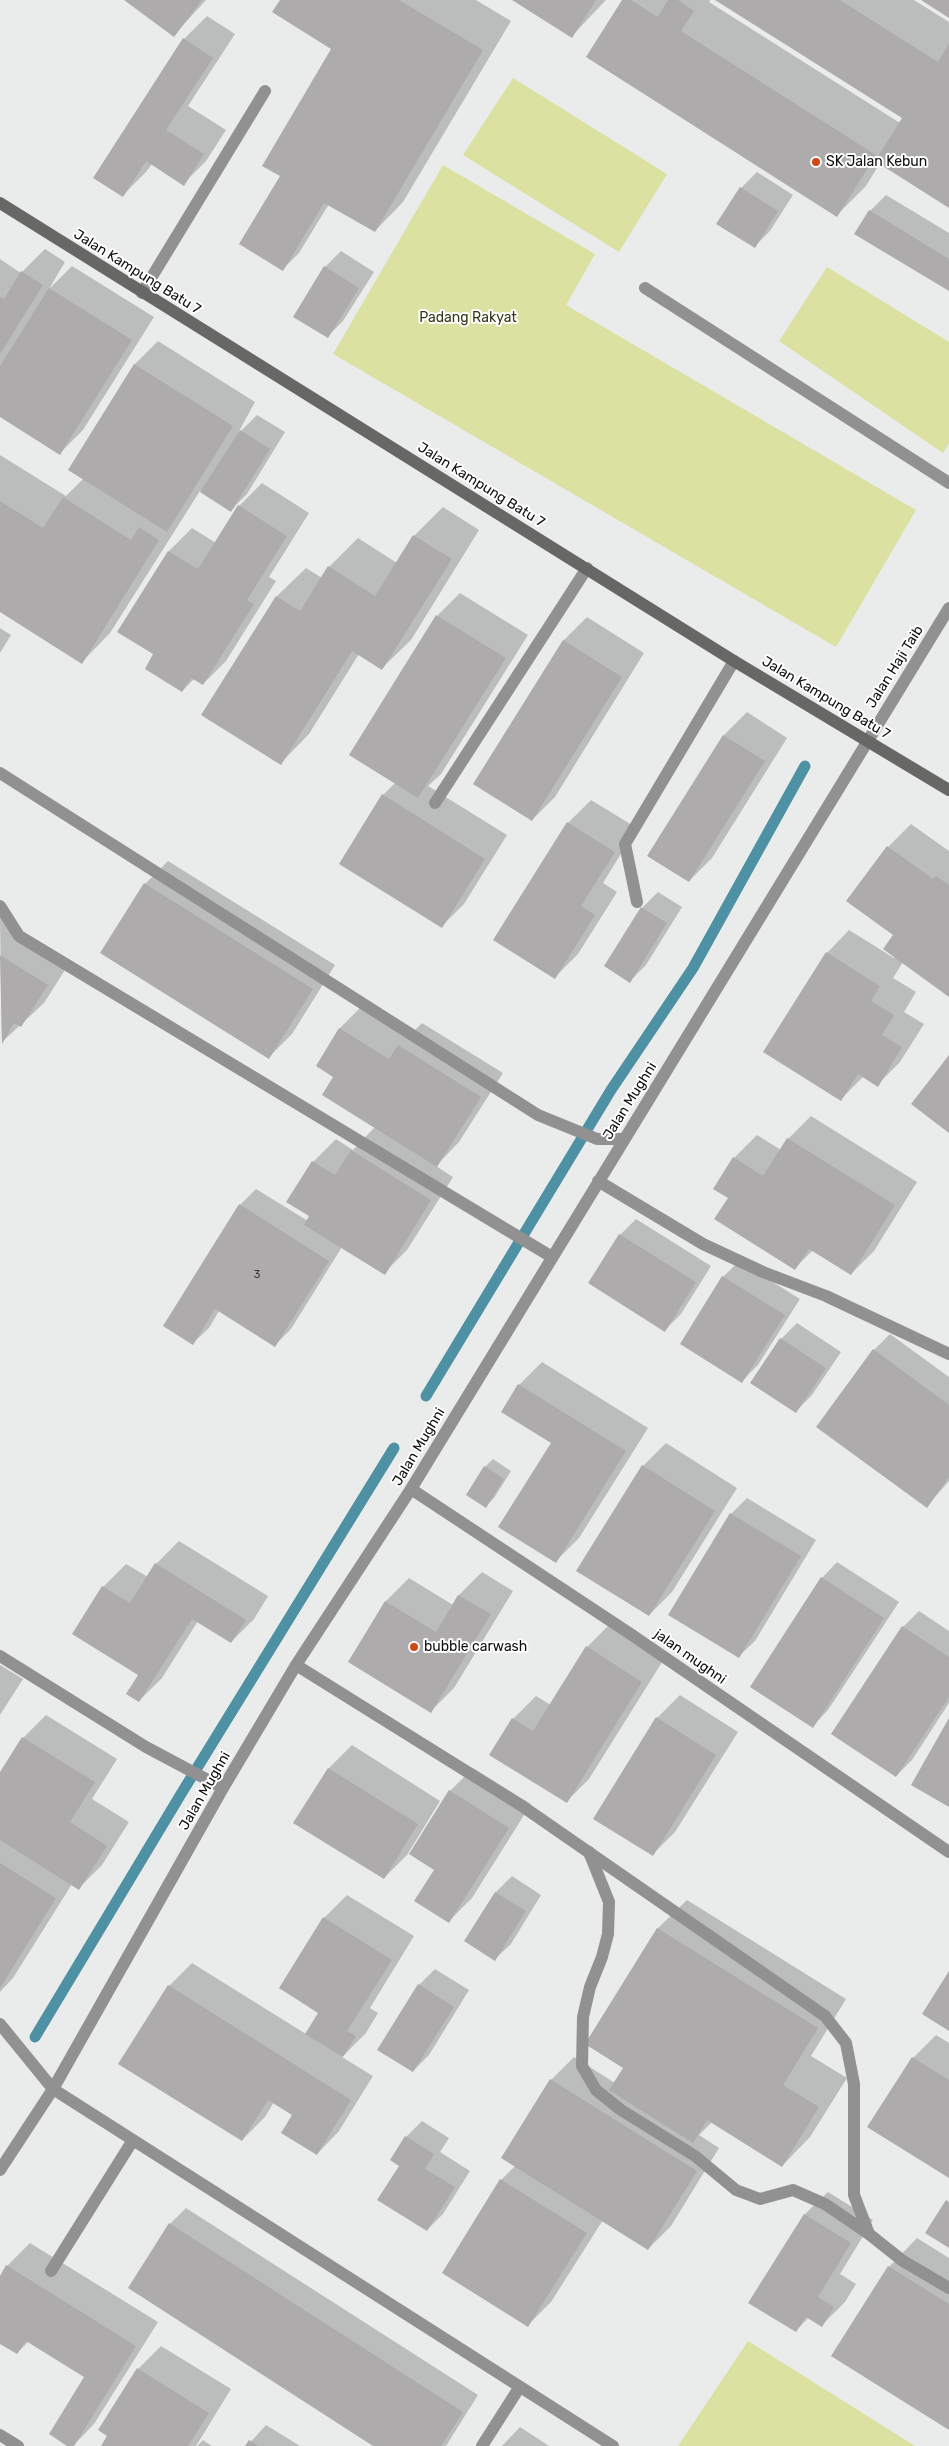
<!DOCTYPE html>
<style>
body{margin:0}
canvas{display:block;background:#eaebeb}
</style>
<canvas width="949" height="2446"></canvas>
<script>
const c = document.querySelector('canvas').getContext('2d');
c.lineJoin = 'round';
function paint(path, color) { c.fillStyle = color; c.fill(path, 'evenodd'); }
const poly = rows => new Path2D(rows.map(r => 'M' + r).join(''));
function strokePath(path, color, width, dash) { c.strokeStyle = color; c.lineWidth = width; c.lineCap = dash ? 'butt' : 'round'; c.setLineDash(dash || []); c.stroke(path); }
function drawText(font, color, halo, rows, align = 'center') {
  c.font = font + ' Rubik,sans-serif'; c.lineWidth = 4; c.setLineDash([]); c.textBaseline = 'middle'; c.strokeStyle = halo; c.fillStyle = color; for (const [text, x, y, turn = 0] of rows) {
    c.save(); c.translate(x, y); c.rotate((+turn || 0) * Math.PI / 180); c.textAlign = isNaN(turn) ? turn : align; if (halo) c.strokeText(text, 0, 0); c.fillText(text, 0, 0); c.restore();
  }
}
paint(poly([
 [513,78,667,174,619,252,463,155],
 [443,165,595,254,566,305,916,510,836,647,333,354],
 [827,267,949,342,949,443,943,453,779,341],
 [748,2341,915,2446,678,2446]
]), '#dbe1a1');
paint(poly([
 [126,0,206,0,174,35],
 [281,0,476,0,511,21,403,202,375,231,329,204,299,253,283,269,281,176,333,48],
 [515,0,606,0,572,36],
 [624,0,710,0,709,2,900,123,903,118,717,0,914,0,949,22,949,206,880,163,866,186,837,215],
 [207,16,235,34,188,106,226,130,206,161,183,184,152,164,146,172,123,195,184,39],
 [757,172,793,195,770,231,754,247,741,188],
 [886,195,949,233,949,290,870,211],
 [45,249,65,262,49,289,72,266,154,317,83,430,60,453,0,416,0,259,21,273],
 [341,251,374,272,343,321,327,337,325,267],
 [158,341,255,402,237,435,257,415,285,432,247,494,231,510,200,491,110,633,82,662,0,611,0,455,66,496,84,478,69,469,135,364],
 [262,483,309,513,269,577,276,581,226,661,203,684,194,679,182,691,155,654,119,631,169,551,192,528,216,543,239,506],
 [443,507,479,530,411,640,382,668,359,654,309,734,281,763,203,714,277,596,306,568,322,578,329,567,358,538,397,563,414,536],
 [460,593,528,635,441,774,428,786,507,835,464,904,441,927,383,795,396,782,437,616],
 [587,617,644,653,555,797,532,820,474,784,564,640],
 [0,628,11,635,0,653],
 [747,712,787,738,712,858,689,881,649,856,724,735],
 [591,800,637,828,603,883,617,892,578,954,555,977,568,823],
 [911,824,949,851,949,995,903,962,893,978,916,992,904,1012,924,1024,900,1062,877,1085,864,1076,841,1099,827,953,849,930,894,958,896,956,894,935,848,901,888,847],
 [168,861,335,965,292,1034,269,1057,145,884],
 [658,892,682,907,646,965,630,981,605,966,642,908],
 [0,918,70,962,44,1003,2,1042],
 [363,1005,410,1035,422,1023,503,1073,459,1142,436,1166,453,1177,407,1250,384,1273,342,1247,291,1329,275,1345,219,1311,209,1328,193,1343,240,1205,256,1189,308,1221,311,1216,313,1162,336,1139,353,1150,375,1127,335,1077,317,1065,340,1028],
 [811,1116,917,1182,874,1251,851,1274,813,1250,795,1268,729,1198,734,1158,757,1135,781,1150,788,1139],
 [636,1219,711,1266,681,1314,665,1330,620,1235],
 [739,1261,800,1299,758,1365,742,1381,723,1277],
 [797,1323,841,1352,812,1395,796,1411,752,1382,781,1339],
 [890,1334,949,1377,949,1481,927,1506,874,1350],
 [542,1362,648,1428,579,1538,556,1561,552,1442,503,1411,519,1385],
 [666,1443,737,1488,672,1592,649,1615,643,1466],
 [493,1459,511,1471,494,1498,486,1506,485,1467],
 [747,1498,816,1540,755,1641,739,1656,731,1514],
 [179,1541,268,1596,254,1619,231,1642,198,1621,162,1678,139,1701,139,1675,74,1633,103,1587,126,1564,148,1577,156,1564],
 [837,1562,899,1602,828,1710,813,1726,822,1578],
 [482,1572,513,1591,454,1688,431,1711,350,1662,386,1601,409,1578,453,1605,459,1595],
 [919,1611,949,1631,949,1703,912,1760,896,1776,903,1627],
 [610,1624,664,1659,589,1779,566,1802,491,1755,513,1719,536,1696,551,1705,587,1647],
 [0,1665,23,1679,0,1715],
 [680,1695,738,1732,675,1832,652,1855,657,1718],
 [46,1715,117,1759,92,1799,129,1822,102,1865,79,1888,72,1884,13,1978,0,1992,0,1775,23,1738],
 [352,1745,440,1801,407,1855,384,1878,295,1822,329,1768],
 [473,1768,531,1804,472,1898,449,1921,435,1869,450,1791],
 [512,1876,541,1895,511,1944,495,1959,465,1941,496,1892],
 [347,1895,414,1936,370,2008,378,2013,366,2033,342,2057,373,2076,339,2131,317,2154,294,2115,274,2102,265,2117,242,2140,169,1986,192,1963,306,2034,320,2012,280,1988,324,1918],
 [687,1900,846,1999,811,2056,847,2078,810,2137,782,2166,712,2122,699,2135,719,2148,671,2226,648,2249,603,2220,551,2302,528,2325,443,2272,501,2180,515,2166,551,2080,574,2057,615,2083,625,2067,586,2043,658,1928],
 [435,1969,469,1990,429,2055,413,2071,419,1985],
 [936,2035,949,2043,949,2177,913,2058],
 [422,2121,449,2138,440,2152,470,2171,443,2214,427,2230,400,2165,406,2137],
 [828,2192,873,2220,840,2274,856,2284,845,2302,822,2325,809,2317,796,2331,750,2302,805,2214],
 [186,2208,478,2395,446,2446,376,2446,170,2224],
 [917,2238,949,2258,949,2429,889,2267],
 [30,2243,158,2322,94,2424,73,2446,69,2446,86,2377,29,2341,17,2353,0,2342,0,2278,7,2266],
 [161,2346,231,2389,196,2446,102,2446,138,2369],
 [266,2425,300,2446,247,2446],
 [520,2427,549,2446,502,2446],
 [203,2440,212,2446,197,2446]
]), '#0003');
strokePath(poly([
 [426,1396,611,1090,693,968,805,766],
 [35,2037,181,1794,394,1448]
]), '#4e90a4', 11);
paint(poly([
 [124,0,202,0,174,37],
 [280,0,399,0,483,50,375,232,324,203,283,271,239,244,280,176,262,166,331,49,272,12],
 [512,0,596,0,572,38],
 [622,0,631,0,658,17,668,0,678,0,694,11,681,31,876,155,837,217,586,57],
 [715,0,840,0,938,62,949,44,949,208,875,161,902,118],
 [921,0,949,0,949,18],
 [183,38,213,58,166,130,204,154,184,186,146,161,123,197,93,178],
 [740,187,778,211,755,248,716,224],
 [869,210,949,259,949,291,854,234],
 [324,266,359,288,328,338,293,317],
 [21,271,43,285,0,354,0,297,4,299],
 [49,288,132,340,60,455,0,417,0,366],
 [134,364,233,426,167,532,68,470],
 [240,430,270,449,231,512,200,492],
 [63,497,131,540,139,527,159,540,82,664,0,612,0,501,43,528],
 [238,505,287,536,247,600,254,604,203,685,191,678,182,692,145,669,153,654,117,632,168,551,198,569],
 [413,535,452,559,382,670,352,651,281,765,201,715,276,596,300,611,328,566,375,596],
 [436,615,506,658,418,798,349,755],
 [563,640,622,677,532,821,473,784],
 [723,735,765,761,689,882,647,856],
 [382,794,485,859,442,928,339,864],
 [567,822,615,852,581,906,595,915,555,979,493,940],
 [887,846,933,879,936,876,949,885,949,997,883,949,893,935,846,901],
 [144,883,313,989,269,1059,100,953],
 [641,907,667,923,630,983,604,966],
 [826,952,880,986,871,1001,894,1015,882,1035,902,1047,878,1087,858,1074,841,1101,763,1052],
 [0,955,48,985,21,1027,14,1023,2,1044],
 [339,1028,389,1059,398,1045,481,1097,437,1167,322,1095,333,1077,316,1066],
 [949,1055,949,1133,911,1104],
 [787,1138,895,1205,851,1275,809,1249,795,1270,714,1219,728,1198,713,1189,733,1157,763,1176],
 [351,1150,431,1200,385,1275,304,1225,309,1216,286,1202,312,1161,335,1175],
 [239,1204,329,1261,275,1347,215,1309,193,1345,163,1326],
 [619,1234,696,1282,665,1332,588,1283],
 [722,1276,785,1315,742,1383,680,1344],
 [780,1338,826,1368,796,1413,750,1383],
 [873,1349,949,1405,949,1477,927,1508,816,1427],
 [518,1384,626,1451,556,1563,498,1527,551,1443,501,1412],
 [642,1465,715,1511,649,1616,576,1571],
 [484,1466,504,1479,486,1508,466,1495],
 [730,1513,801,1556,739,1658,668,1615],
 [155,1563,246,1620,231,1643,192,1619,139,1702,126,1694,138,1675,72,1634,102,1586,130,1603],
 [821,1577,884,1618,813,1728,750,1687],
 [458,1595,491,1614,431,1713,348,1662,385,1601,436,1632],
 [902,1626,949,1657,949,1697,896,1777,831,1734],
 [586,1646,642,1682,567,1803,489,1755,512,1718,533,1731],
 [656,1717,716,1755,653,1856,593,1819],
 [949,1718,949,1807,911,1785],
 [22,1737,95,1782,70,1822,107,1846,79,1890,0,1840,0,1772],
 [328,1768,418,1824,384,1879,293,1823],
 [449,1790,509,1828,449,1923,414,1901,434,1870,409,1854],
 [0,1863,56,1898,0,1988],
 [495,1892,526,1911,495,1961,464,1941],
 [323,1917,392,1960,347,2031,356,2036,343,2057,305,2034,318,2013,279,1988],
 [657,1928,818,2028,783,2085,819,2107,782,2167,707,2120,693,2143,609,2090,623,2068,585,2044],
 [949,1971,949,2031,922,2014],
 [418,1984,454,2007,413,2072,377,2050],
 [168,1985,351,2100,317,2155,281,2133,292,2115,268,2100,242,2141,118,2064],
 [912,2057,949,2080,949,2178,867,2127],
 [550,2079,697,2171,648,2250,501,2158],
 [405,2136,434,2154,425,2169,455,2187,427,2231,377,2200,399,2166,390,2160],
 [500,2179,587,2233,528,2327,442,2273],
 [946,2200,949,2202,949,2248,925,2233],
 [804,2214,851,2243,818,2297,834,2307,822,2327,806,2317,796,2332,748,2303],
 [169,2223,463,2412,441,2446,373,2446,128,2288],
 [6,2265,136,2346,74,2446,67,2446,49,2434,84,2377,26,2341,17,2354,0,2344,0,2276],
 [888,2266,949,2304,949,2430,831,2356],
 [137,2368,209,2413,188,2446,101,2446,107,2436,98,2430],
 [249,2440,259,2446,245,2446]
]), '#adabac');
strokePath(poly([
 [645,288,949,483],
 [589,1852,609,1902,608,1934,602,1957,590,1987,583,2017,582,2066,596,2090,621,2110,695,2156,736,2190,760,2199,793,2190,825,2204,869,2234]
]), '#919191', 12);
strokePath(poly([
 [142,293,265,91],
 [0,773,538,1115,597,1139,624,1139],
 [435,803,587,568],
 [637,902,625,844,734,661],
 [0,906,19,936,552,1257],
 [598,1181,703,1244,763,1272,826,1296,949,1354],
 [411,1489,629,1633,949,1852],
 [0,1656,146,1747,223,1788],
 [296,1665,522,1806,825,2016,846,2043,854,2084,854,2195,869,2234,903,2261,949,2288],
 [0,2024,53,2089,613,2446],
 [0,2170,53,2089,223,1788,296,1665,411,1489,949,608],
 [51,2271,133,2140],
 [0,2435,18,2446],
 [482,2446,519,2388]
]), '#919191', 12);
strokePath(poly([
 [0,203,734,661,949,790]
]), '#676766', 12);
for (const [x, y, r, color] of [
 [816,162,5,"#cf4813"],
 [414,1647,5,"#cf4813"]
]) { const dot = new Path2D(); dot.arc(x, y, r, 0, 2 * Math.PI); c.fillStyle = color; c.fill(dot); strokePath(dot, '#fff', 2); }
drawText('11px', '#363636', null, [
 ["3",257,1275]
]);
drawText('14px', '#0f0f0f', '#fff', [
 ["SK Jalan Kebun",826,162],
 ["bubble carwash",424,1647]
], 'left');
drawText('14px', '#0f0f0f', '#fff', [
 ["Jalan Kampung Batu 7",137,272,32],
 ["Jalan Kampung Batu 7",481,485,32],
 ["Jalan Haji Taib",895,667,-58],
 ["Jalan Kampung Batu 7",826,698,31],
 ["Jalan Mughni",630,1101,-58],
 ["Jalan Mughni",419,1447,-59],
 ["jalan mughni",690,1657,35],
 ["Jalan Mughni",205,1791,-60]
]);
drawText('14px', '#353817', '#fff', [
 ["Padang Rakyat",468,318]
]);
</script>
